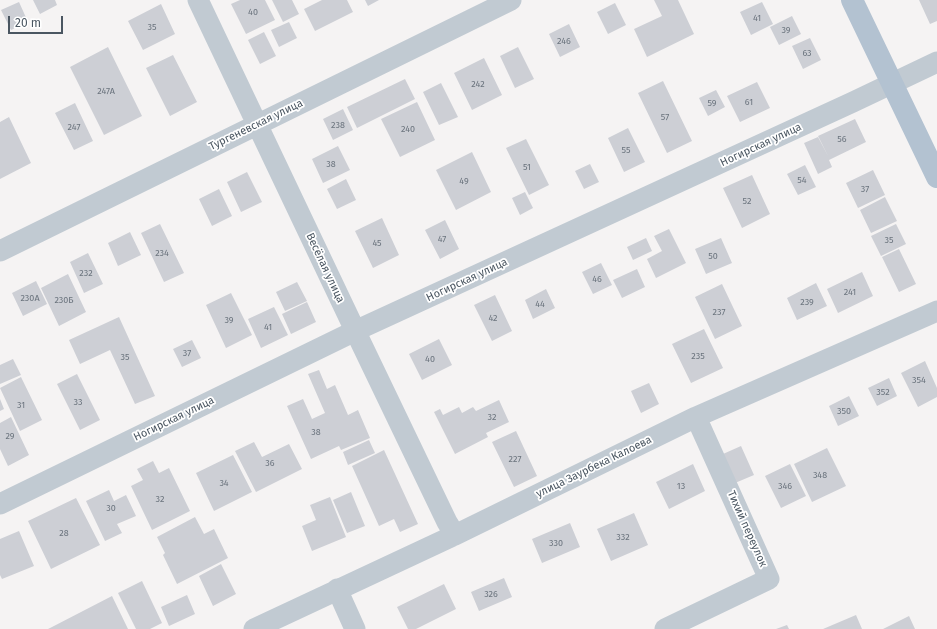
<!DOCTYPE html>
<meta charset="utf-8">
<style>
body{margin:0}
#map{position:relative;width:937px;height:629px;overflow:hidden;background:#f5f3f3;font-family:"Fira Sans",sans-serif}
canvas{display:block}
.scale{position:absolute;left:8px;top:16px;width:55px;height:18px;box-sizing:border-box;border:2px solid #4a5661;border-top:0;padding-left:5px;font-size:12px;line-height:14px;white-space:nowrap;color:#4a5661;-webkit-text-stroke:3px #fff;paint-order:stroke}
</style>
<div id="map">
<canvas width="937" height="629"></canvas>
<div class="scale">20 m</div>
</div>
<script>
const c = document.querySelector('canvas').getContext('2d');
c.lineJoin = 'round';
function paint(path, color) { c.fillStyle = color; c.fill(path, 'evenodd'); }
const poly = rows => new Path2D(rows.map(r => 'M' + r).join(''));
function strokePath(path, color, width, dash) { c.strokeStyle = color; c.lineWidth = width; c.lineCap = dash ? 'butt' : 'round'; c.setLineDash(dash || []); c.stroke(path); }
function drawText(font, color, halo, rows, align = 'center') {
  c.font = font + ' "Fira Sans",sans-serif'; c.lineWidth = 3.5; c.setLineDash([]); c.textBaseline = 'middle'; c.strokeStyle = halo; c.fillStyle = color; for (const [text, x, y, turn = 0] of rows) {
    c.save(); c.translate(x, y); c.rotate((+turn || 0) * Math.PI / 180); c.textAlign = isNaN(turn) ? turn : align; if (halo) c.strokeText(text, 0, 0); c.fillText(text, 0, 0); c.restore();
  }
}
paint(poly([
 [33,0,55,0,57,5,40,14],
 [240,0,265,0,275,20,246,34,231,4],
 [272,0,292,0,299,14,283,22],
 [322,0,347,0,353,12,315,31,304,9],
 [365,0,379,0,368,6],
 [654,0,678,0,694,34,647,57,634,29,662,16],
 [919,0,937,0,937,21,930,24],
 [19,2,28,22,11,30,1,10],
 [762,2,773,24,751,35,740,12],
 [615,3,626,25,608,34,597,12],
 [161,4,175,34,143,50,128,21],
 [792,16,801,34,779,45,770,27],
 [289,22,297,38,279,47,271,30],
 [569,24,580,47,560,57,549,34],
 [264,32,276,56,260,64,248,40],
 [810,38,821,60,803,69,792,46],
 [108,47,142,116,104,135,70,67],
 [518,47,534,79,515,88,500,56],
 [173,55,197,102,170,116,146,68],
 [484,58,502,95,472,110,454,73],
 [405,79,415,99,357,128,347,107],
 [663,81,692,141,667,153,638,93],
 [757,82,770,108,740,122,727,96],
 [441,83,458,117,439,125,423,92],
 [716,90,725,107,708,116,699,98],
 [417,102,435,140,400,157,381,119],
 [75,103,93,141,74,150,55,113],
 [343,109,353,130,333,140,323,119],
 [9,117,31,163,0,179,0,122],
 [855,119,866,142,829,160,832,167,818,174,804,143,818,137,828,156,818,136],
 [628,128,645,162,624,172,608,138],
 [526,139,549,185,529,195,506,148],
 [338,146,350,170,323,183,312,159],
 [472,152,491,192,456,210,436,170],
 [590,164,599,182,584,189,575,171],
 [805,165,816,187,798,195,787,174],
 [873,170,885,195,858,208,846,183],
 [247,172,262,202,241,212,227,182],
 [752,175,770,214,742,228,723,188],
 [346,179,356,200,337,209,327,189],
 [219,189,232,216,212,226,199,199],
 [525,192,533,208,520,215,512,198],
 [885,197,897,221,871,233,860,210],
 [382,218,399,255,373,268,355,231],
 [445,220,459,249,440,259,425,230],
 [160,224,184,273,164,282,141,233],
 [896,224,906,244,881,256,871,236],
 [669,229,686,263,656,278,647,259,662,251,654,236],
 [130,232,141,255,118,266,108,243],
 [646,238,652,251,633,260,627,247],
 [721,238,732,263,706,274,695,249],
 [899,249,916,284,899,292,882,257],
 [88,253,103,284,84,293,70,262],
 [601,263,612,285,593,294,582,272],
 [637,269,645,287,622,298,613,280],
 [862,272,873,296,838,313,827,289],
 [68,274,86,312,59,326,41,288],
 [36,281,47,304,23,316,12,293],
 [297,282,307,301,285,311,276,292],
 [816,283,827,306,797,320,787,298],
 [722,284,742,326,715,339,695,297],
 [546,289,555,308,533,319,525,300],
 [231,293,252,335,226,348,206,305],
 [495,295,512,331,492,341,474,305],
 [307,302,316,322,291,334,282,314],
 [274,307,288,335,261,348,248,319],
 [119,317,155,396,135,404,110,350,80,364,69,340],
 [704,329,723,368,691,383,672,344],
 [439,339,452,365,422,380,409,354],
 [192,340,201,358,182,367,173,349],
 [13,359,21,375,0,384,0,365],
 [925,361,937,388,937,397,918,407,901,373],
 [319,370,327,389,335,385,348,415,358,410,370,438,341,450,339,446,311,459,287,406,303,399,312,419,325,413,308,374],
 [77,374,100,420,80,430,57,384],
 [21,377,42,420,20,431,0,388],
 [889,378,897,396,877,406,868,388],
 [649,383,659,404,641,413,631,391],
 [849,396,859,416,838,426,829,406],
 [0,399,4,409,0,411],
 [499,400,509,422,486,433,488,437,455,454,434,412,440,409,443,415,459,407,462,413,473,407,476,411],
 [11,417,29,455,8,466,0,449,0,423],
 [516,431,537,476,514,487,492,442],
 [369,440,375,453,348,465,343,452],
 [254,442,262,457,289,444,302,469,256,492,235,451],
 [741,446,754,475,735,483,723,454],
 [827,448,846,486,812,502,794,464],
 [384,450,418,524,400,532,394,519,379,526,352,466],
 [233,455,252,492,214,511,196,473],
 [153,461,159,473,169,468,190,511,152,530,131,486,143,480,137,469],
 [693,464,705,491,669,509,656,482],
 [790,464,806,496,781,508,765,476],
 [109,490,114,501,126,495,136,516,117,524,122,533,105,541,86,501],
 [351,492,365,526,347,533,333,500],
 [330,497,346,537,312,551,302,526,316,520,310,505],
 [76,498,100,545,51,569,28,521],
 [634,513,648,545,611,561,597,529],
 [195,517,204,534,214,529,228,558,177,584,163,555,165,553,157,537],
 [570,523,580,547,542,563,532,539],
 [19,531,34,566,2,579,0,575,0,539],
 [221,564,236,594,213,606,199,576],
 [504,578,512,597,479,611,471,592],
 [142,581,162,623,150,629,136,629,118,593],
 [444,584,456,609,416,629,408,629,397,607],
 [187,595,195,614,169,626,161,607],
 [112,596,128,629,48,629,52,627],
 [856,615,862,629,823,629],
 [909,616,915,629,883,629],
 [787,625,789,629,776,629]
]), '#cdcfd5');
strokePath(poly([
 [198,0,362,345,447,522,455,535],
 [0,251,511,0],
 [0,504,355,331,853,102,937,62],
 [337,589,355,629],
 [254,629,455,535,696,417,937,311],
 [665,629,769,579,696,417]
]), '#c1cad2', 21);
strokePath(poly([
 [852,0,937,177]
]), '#b3c2d1', 22);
drawText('9px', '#6b747e', null, [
 ["40",253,12],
 ["41",757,18],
 ["35",152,27],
 ["39",786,30],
 ["246",564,41],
 ["63",807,53],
 ["242",478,84],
 ["247А",106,91],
 ["61",749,102],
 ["59",712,103],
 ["57",665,117],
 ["238",338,125],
 ["247",74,127],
 ["240",408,129],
 ["56",842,139],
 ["55",626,150],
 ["38",331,164],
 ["51",527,167],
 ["54",802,180],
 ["49",464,181],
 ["37",865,189],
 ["52",747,201],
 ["47",442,239],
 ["35",889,240],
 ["45",377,243],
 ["234",162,253],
 ["50",713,256],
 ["232",86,273],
 ["46",597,279],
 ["241",850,292],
 ["230А",30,298],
 ["230Б",64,300],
 ["239",807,302],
 ["44",540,304],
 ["237",719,312],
 ["42",493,318],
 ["39",229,320],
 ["41",268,327],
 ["37",187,353],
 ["235",698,356],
 ["35",125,357],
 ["40",430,359],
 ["354",919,380],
 ["352",883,392],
 ["33",78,402],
 ["31",21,405],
 ["350",844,411],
 ["32",492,417],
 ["38",316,432],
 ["29",10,436],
 ["227",515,459],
 ["36",270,463],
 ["348",820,475],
 ["34",224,483],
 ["13",681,486],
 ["346",785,486],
 ["32",160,499],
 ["30",111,508],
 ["28",64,533],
 ["332",623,537],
 ["330",556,543],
 ["326",491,594]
]);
drawText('11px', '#4a5661', '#fff', [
 ["Тургеневская улица",256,125,-26],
 ["Ногирская улица",761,145,-25],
 ["Весёлая улица",325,268,65],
 ["Ногирская улица",467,280,-25],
 ["Ногирская улица",174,419,-26],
 ["улица Заурбека Калоева",594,467,-26],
 ["Тихий переулок",747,529,66]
]);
</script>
